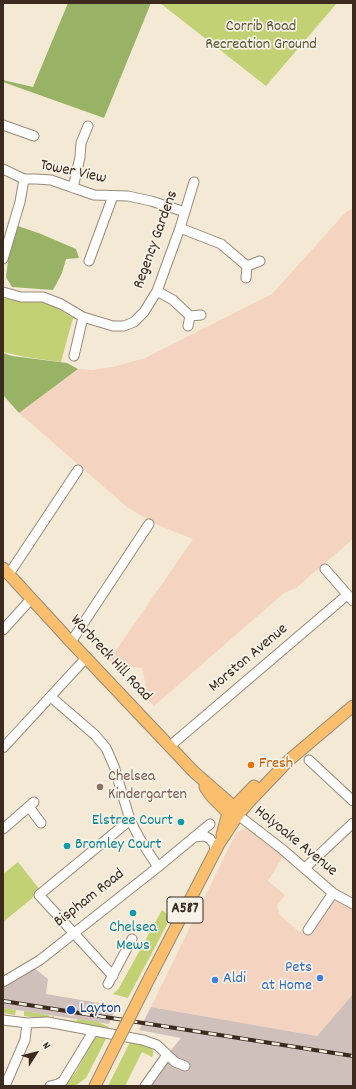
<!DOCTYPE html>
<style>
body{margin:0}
#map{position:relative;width:356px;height:1089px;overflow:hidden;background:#f4e9d5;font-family:Dekko,sans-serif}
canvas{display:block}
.frame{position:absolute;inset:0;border:4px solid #3b2a1e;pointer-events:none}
.north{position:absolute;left:16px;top:1033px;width:40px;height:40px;-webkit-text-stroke:3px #f7f3e8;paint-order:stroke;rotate:54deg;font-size:11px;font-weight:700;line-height:16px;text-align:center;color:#3b2a1e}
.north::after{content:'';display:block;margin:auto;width:14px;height:18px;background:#3b2a1e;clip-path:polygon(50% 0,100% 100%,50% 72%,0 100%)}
</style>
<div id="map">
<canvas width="356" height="1089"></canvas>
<div class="frame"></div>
<div class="north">N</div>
</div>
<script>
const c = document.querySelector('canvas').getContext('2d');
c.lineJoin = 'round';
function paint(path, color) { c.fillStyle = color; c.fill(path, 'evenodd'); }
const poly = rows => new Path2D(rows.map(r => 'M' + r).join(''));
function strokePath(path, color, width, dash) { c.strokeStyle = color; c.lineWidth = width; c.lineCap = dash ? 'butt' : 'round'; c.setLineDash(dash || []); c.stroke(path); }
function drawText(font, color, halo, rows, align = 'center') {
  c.font = font + ' Dekko,sans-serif'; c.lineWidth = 3.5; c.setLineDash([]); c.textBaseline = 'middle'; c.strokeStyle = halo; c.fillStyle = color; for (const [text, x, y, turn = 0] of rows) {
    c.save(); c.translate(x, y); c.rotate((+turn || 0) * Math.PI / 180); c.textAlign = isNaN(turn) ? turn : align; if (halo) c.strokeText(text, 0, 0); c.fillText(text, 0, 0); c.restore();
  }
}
paint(poly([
 [353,208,353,539,296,588,284,593,154,706,149,701,142,668,113,665,104,657,117,649,193,539,158,525,127,507,19,413,78,369,93,370,113,367,145,358,272,294,346,212],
 [245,828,286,852,268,881,285,895,277,906,280,915,298,931,306,932,333,893,353,904,353,994,317,1036,151,1007,236,833]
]), '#f4d3c0');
paint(poly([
 [34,968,48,979,46,994,117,1006,109,1024,3,1008,3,986],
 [353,994,353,1086,145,1086,167,1055,181,1038,139,1030,151,1007,317,1036]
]), '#d0c0bc');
paint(poly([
 [160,3,337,3,266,86],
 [3,298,21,302,38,300,49,303,73,318,61,362,25,357,3,352],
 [18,862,41,891,3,922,3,874],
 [162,910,171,917,128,998,113,994,119,988],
 [3,1008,16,1010,15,1015,3,1013],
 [24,1011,49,1015,49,1017,46,1017,46,1019,24,1016],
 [52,1015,54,1016,54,1018,77,1021,78,1019,98,1022,109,1027,109,1029,52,1020],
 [96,1035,107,1037,86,1078,75,1086,62,1086,67,1083,76,1072],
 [131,1040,149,1046,153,1051,153,1055,152,1057,142,1052,125,1086,108,1086]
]), '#c1d174');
paint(poly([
 [68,3,151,3,104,118,3,82,3,80,33,87],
 [18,226,41,234,76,249,79,258,66,259,62,273,53,290,12,287,6,277,9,253],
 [3,353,12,356,67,363,78,369,19,413,3,395]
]), '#98b366');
const minor = poly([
 [3,125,34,136],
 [3,169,24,179,36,179,51,180,94,195,128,196,151,201,185,212],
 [73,188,80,157,81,143,88,126],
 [180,228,221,244,247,266,260,261],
 [3,259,20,202,24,179],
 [89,261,113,196],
 [246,278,247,266],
 [157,291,173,300,190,316,201,315],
 [3,292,21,297,43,297,61,304,83,317,113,326,124,326,134,322,144,312,157,291,180,228,194,182],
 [188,326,190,316],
 [74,356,83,317],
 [325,569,353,601],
 [9,574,78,470],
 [3,630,31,599],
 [71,642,149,524],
 [51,697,95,735,106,748,114,766,130,820,141,841,158,867],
 [170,746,347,595],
 [3,748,86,658],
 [309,760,353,801],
 [29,807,41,823],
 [238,815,282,849,333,893,353,904],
 [3,829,34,802],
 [194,837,205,836,210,839,214,844,215,853],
 [305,868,353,823],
 [308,930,333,893],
 [113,976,39,895,130,820],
 [3,982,40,960,158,867,210,824],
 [108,984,132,939],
 [3,1020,27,1023,47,1022,143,1040,157,1045,175,1062,185,1066],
 [5,1086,25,1040,27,1023],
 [50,1086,58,1084,63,1081,91,1035,92,1031],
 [145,1086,167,1055]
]);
const major = poly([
 [3,568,71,642,194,772,233,806,238,815],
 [205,787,211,796,228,813,234,814],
 [222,835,228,813,254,786],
 [151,975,219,844,238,815,249,802,288,761,353,706],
 [95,1086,105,1066]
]);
strokePath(minor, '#988a7a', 11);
strokePath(major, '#988a7a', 13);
strokePath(minor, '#fff', 9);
strokePath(major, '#fabe6d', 11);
const rail = poly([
 [3,1001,353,1056]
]);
strokePath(rail, '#3b2a1e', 4);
strokePath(rail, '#f7f3e8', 2.5, [8]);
const majorBridge = poly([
 [105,1066,151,975]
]);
strokePath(majorBridge, '#988a7a', 13, []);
strokePath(majorBridge, '#fabe6d', 11);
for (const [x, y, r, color] of [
 [251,765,4,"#e8710a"],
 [100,787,4,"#8d6e63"],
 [181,822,4,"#0f9aa8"],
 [67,846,4,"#0f9aa8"],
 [133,913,4,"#0f9aa8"],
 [320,978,4,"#3f7fe0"],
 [215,980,4,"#3f7fe0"],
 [71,1010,5,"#1a4fb4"]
]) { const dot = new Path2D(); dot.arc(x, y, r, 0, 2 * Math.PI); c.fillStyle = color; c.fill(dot); strokePath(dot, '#f7f3e8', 1.5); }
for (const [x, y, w] of [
 [185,910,36]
]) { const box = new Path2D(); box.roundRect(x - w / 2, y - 13, w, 26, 3); c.fillStyle = '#f7f3e8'; c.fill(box); strokePath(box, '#3b2a1e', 1); }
drawText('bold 15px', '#3b2a1e', null, [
 ["A587",185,910]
]);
drawText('16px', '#5c5434', '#f7f3e8', [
 ["Corrib Road",261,28],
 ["Recreation Ground",261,46]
]);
drawText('16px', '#3b2a1e', '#f7f3e8', [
 ["Tower View",73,173,12],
 ["Regency Gardens",157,240,-70],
 ["Warbreck Hill Road",110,659,47],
 ["Morston Avenue",249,659,-40],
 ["Holyoake Avenue",295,842,39],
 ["Bispham Road",90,899,-38]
]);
drawText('16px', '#c56008', '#f7f3e8', [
 ["Fresh",259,765]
], 'left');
drawText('16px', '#785e54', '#f7f3e8', [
 ["Chelsea",108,778],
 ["Kindergarten",108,796]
], 'left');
drawText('16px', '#0d838f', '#f7f3e8', [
 ["Elstree Court",173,822],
 ["Bromley Court",75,846,"left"],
 ["Chelsea",133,929,"center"],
 ["Mews",133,947,"center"]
], 'right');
drawText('16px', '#366cbe', '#f7f3e8', [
 ["Pets",312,969],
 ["at Home",312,987],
 ["Aldi",223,980,"left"]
], 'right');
drawText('16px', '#164399', '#f7f3e8', [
 ["Layton",80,1010]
], 'left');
</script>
